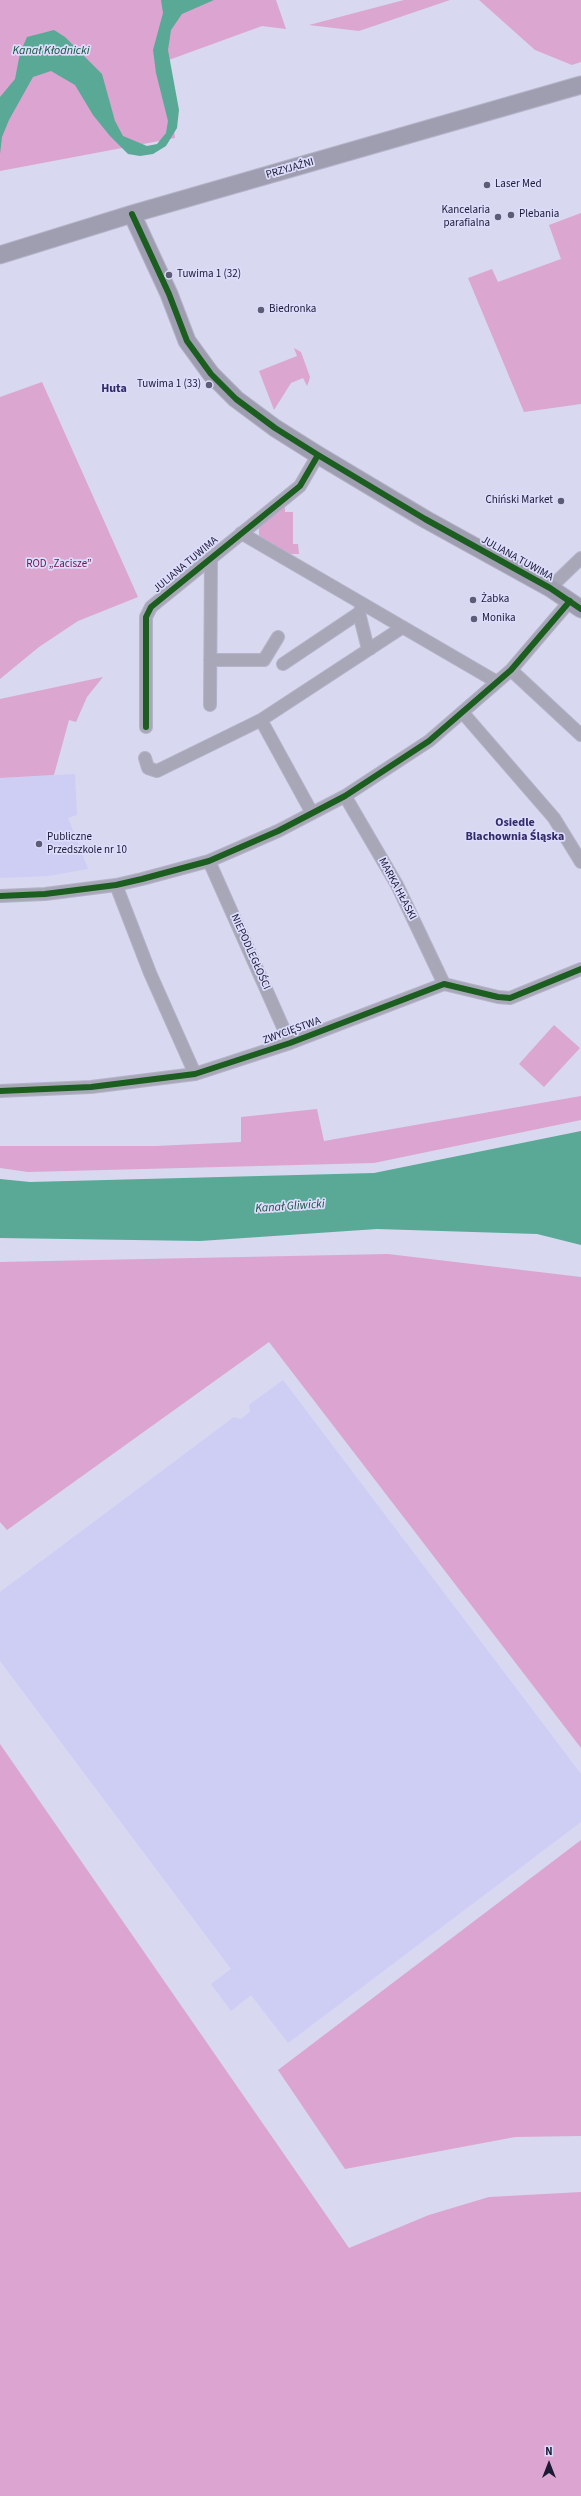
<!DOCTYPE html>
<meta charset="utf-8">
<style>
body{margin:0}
#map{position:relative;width:581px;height:2496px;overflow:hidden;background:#d8d8f0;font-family:"Source Sans 3",sans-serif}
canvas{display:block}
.north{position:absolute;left:529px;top:2444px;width:40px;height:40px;-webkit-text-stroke:3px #dcdcfb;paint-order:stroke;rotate:0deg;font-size:11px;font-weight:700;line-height:16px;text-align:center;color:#1b1934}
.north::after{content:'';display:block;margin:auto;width:14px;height:18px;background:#1b1934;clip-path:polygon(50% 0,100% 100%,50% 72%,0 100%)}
</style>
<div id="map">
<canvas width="581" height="2496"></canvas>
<div class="north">N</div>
</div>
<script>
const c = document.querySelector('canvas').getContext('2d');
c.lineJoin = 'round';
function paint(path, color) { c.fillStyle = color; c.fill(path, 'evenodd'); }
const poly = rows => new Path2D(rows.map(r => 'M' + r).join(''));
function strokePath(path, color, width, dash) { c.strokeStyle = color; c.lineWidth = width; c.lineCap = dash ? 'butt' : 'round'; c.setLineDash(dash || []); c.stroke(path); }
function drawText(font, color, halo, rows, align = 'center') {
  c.font = font + ' "Source Sans 3",sans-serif'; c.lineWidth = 3.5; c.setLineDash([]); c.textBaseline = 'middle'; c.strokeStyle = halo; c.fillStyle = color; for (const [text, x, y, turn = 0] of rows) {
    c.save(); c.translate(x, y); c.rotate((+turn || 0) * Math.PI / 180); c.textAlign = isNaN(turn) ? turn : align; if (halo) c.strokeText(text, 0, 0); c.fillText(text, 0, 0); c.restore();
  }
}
paint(poly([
 [75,774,77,815,68,818,88,869,48,876,0,878,0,778],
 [283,1380,581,1774,581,1822,288,2043,251,1995,231,2011,211,1984,231,1969,0,1661,0,1592,234,1417,241,1419,250,1412,249,1405]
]), '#cecdf3');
paint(poly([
 [404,0,450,0,359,31,309,25],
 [479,0,581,0,581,62,572,65,535,50],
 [581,213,581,404,524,412,468,278,492,269,498,282,561,259,549,225],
 [294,348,301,352,310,377,309,381,307,386,303,378,291,383,274,410,259,371,297,356],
 [42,382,138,597,78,621,39,647,0,679,0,397],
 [285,502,285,512,293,512,293,544,298,544,299,554,289,554,261,539,259,535,259,527],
 [103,677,87,697,76,722,69,720,54,775,0,778,0,699],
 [554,1025,580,1048,544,1087,519,1064]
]), '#dba6d0');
paint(poly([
 [0,0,276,0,286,29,262,26,166,61,175,138,0,171],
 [581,1096,581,1120,374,1163,28,1172,0,1168,0,1146,156,1146,241,1142,241,1117,317,1109,324,1141],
 [388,1254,581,1277,581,1748,269,1342,7,1530,0,1522,0,1262],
 [0,1744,349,2248,429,2215,489,2197,581,2192,581,2496,0,2496],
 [581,1840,581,2136,515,2137,345,2169,278,2070]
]), '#dca4d0');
paint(poly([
 [161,0,214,0,182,14,171,30,168,50,179,110,177,128,166,146,153,154,140,156,128,154,110,136,93,115,75,85,51,71,33,77,9,120,2,137,0,154,0,97,15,79,20,53,27,37,54,30,65,37,102,74,115,121,123,136,147,146,157,144,166,133,168,121,156,73,153,50,163,13],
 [581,1131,581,1245,537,1234,377,1229,200,1241,0,1238,0,1179,30,1182,374,1173]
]), '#59a996');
const street = poly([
 [241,533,497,682],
 [550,588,581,558],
 [359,613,367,645,370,649],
 [210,660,264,660,278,637],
 [283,664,359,613,363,604],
 [511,670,581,735],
 [210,705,211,557],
 [463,713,554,818,581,862],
 [261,720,312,813],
 [146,727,146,617,151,607,300,486,318,455],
 [145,758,148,768,157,771,261,720,403,627],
 [345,796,397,885,444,984],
 [209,861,290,1043],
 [116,885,150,973,195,1074],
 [0,896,45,894,116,885,142,879,209,861,278,831,345,796,429,741,511,670,570,601],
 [0,1091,91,1087,195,1074,290,1043,444,984,498,997,510,998,581,969]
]);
const secondary = poly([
 [132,214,169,294,187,341,211,374,236,399,275,428,318,455,425,519,550,588,581,609],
 [0,255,132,214,581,85]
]);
strokePath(street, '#b4b3c9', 14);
strokePath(secondary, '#b4b3c9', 19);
strokePath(street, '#a8a7b8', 12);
strokePath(secondary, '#9f9eb1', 17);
strokePath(poly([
 [132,214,169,294,187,341,211,374,236,399,275,428,318,455,425,519,550,588,581,609],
 [146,727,146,617,151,607,300,486,318,455],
 [0,896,45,894,116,885,142,879,209,861,278,831,345,796,429,741,511,670,570,601],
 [0,1091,91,1087,195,1074,290,1043,444,984,498,997,510,998,581,969]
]), '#1b5e20', 6);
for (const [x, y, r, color] of [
 [487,185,4,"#5d5c76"],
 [511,215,4,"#5d5c76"],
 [498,217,4,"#5d5c76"],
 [169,275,4,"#5d5c76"],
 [261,310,4,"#5d5c76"],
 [209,385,4,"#5d5c76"],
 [561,501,4,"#5d5c76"],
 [473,600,4,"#5d5c76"],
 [474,619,4,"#5d5c76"],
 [39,844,4,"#5d5c76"]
]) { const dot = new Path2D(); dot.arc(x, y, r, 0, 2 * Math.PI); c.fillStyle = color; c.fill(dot); strokePath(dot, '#dcdcfb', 1.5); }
drawText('11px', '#1b1934', '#dcdcfb', [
 ["PRZYJAŹNI",290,169,-16],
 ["JULIANA TUWIMA",517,559,29],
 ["JULIANA TUWIMA",186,565,-40],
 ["MARKA HŁASKI",397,889,62],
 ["NIEPODLEGŁOŚCI",250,952,66],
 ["ZWYCIĘSTWA",292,1031,-20]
]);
drawText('11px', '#1b1934', '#dcdcfb', [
 ["Laser Med",495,185],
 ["Kancelaria",490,211,"right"],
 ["parafialna",490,224,"right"],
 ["Plebania",519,215],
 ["Tuwima 1 (32)",177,275],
 ["Biedronka",269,310],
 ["Tuwima 1 (33)",201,385,"right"],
 ["Chiński Market",553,501,"right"],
 ["Żabka",481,600],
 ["Monika",482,619],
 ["Publiczne",47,838],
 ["Przedszkole nr 10",47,851]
], 'left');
drawText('11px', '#6f1450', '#dcdcfb', [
 ["ROD „Zacisze”",59,565]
]);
drawText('italic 12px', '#18513d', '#dcdcfb', [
 ["Kanał Kłodnicki",51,51],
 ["Kanał Gliwicki",290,1207,-4]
]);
drawText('bold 12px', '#332b69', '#dcdcfb', [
 ["Huta",114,389],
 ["Osiedle",515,823],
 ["Blachownia Śląska",515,837]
]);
</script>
